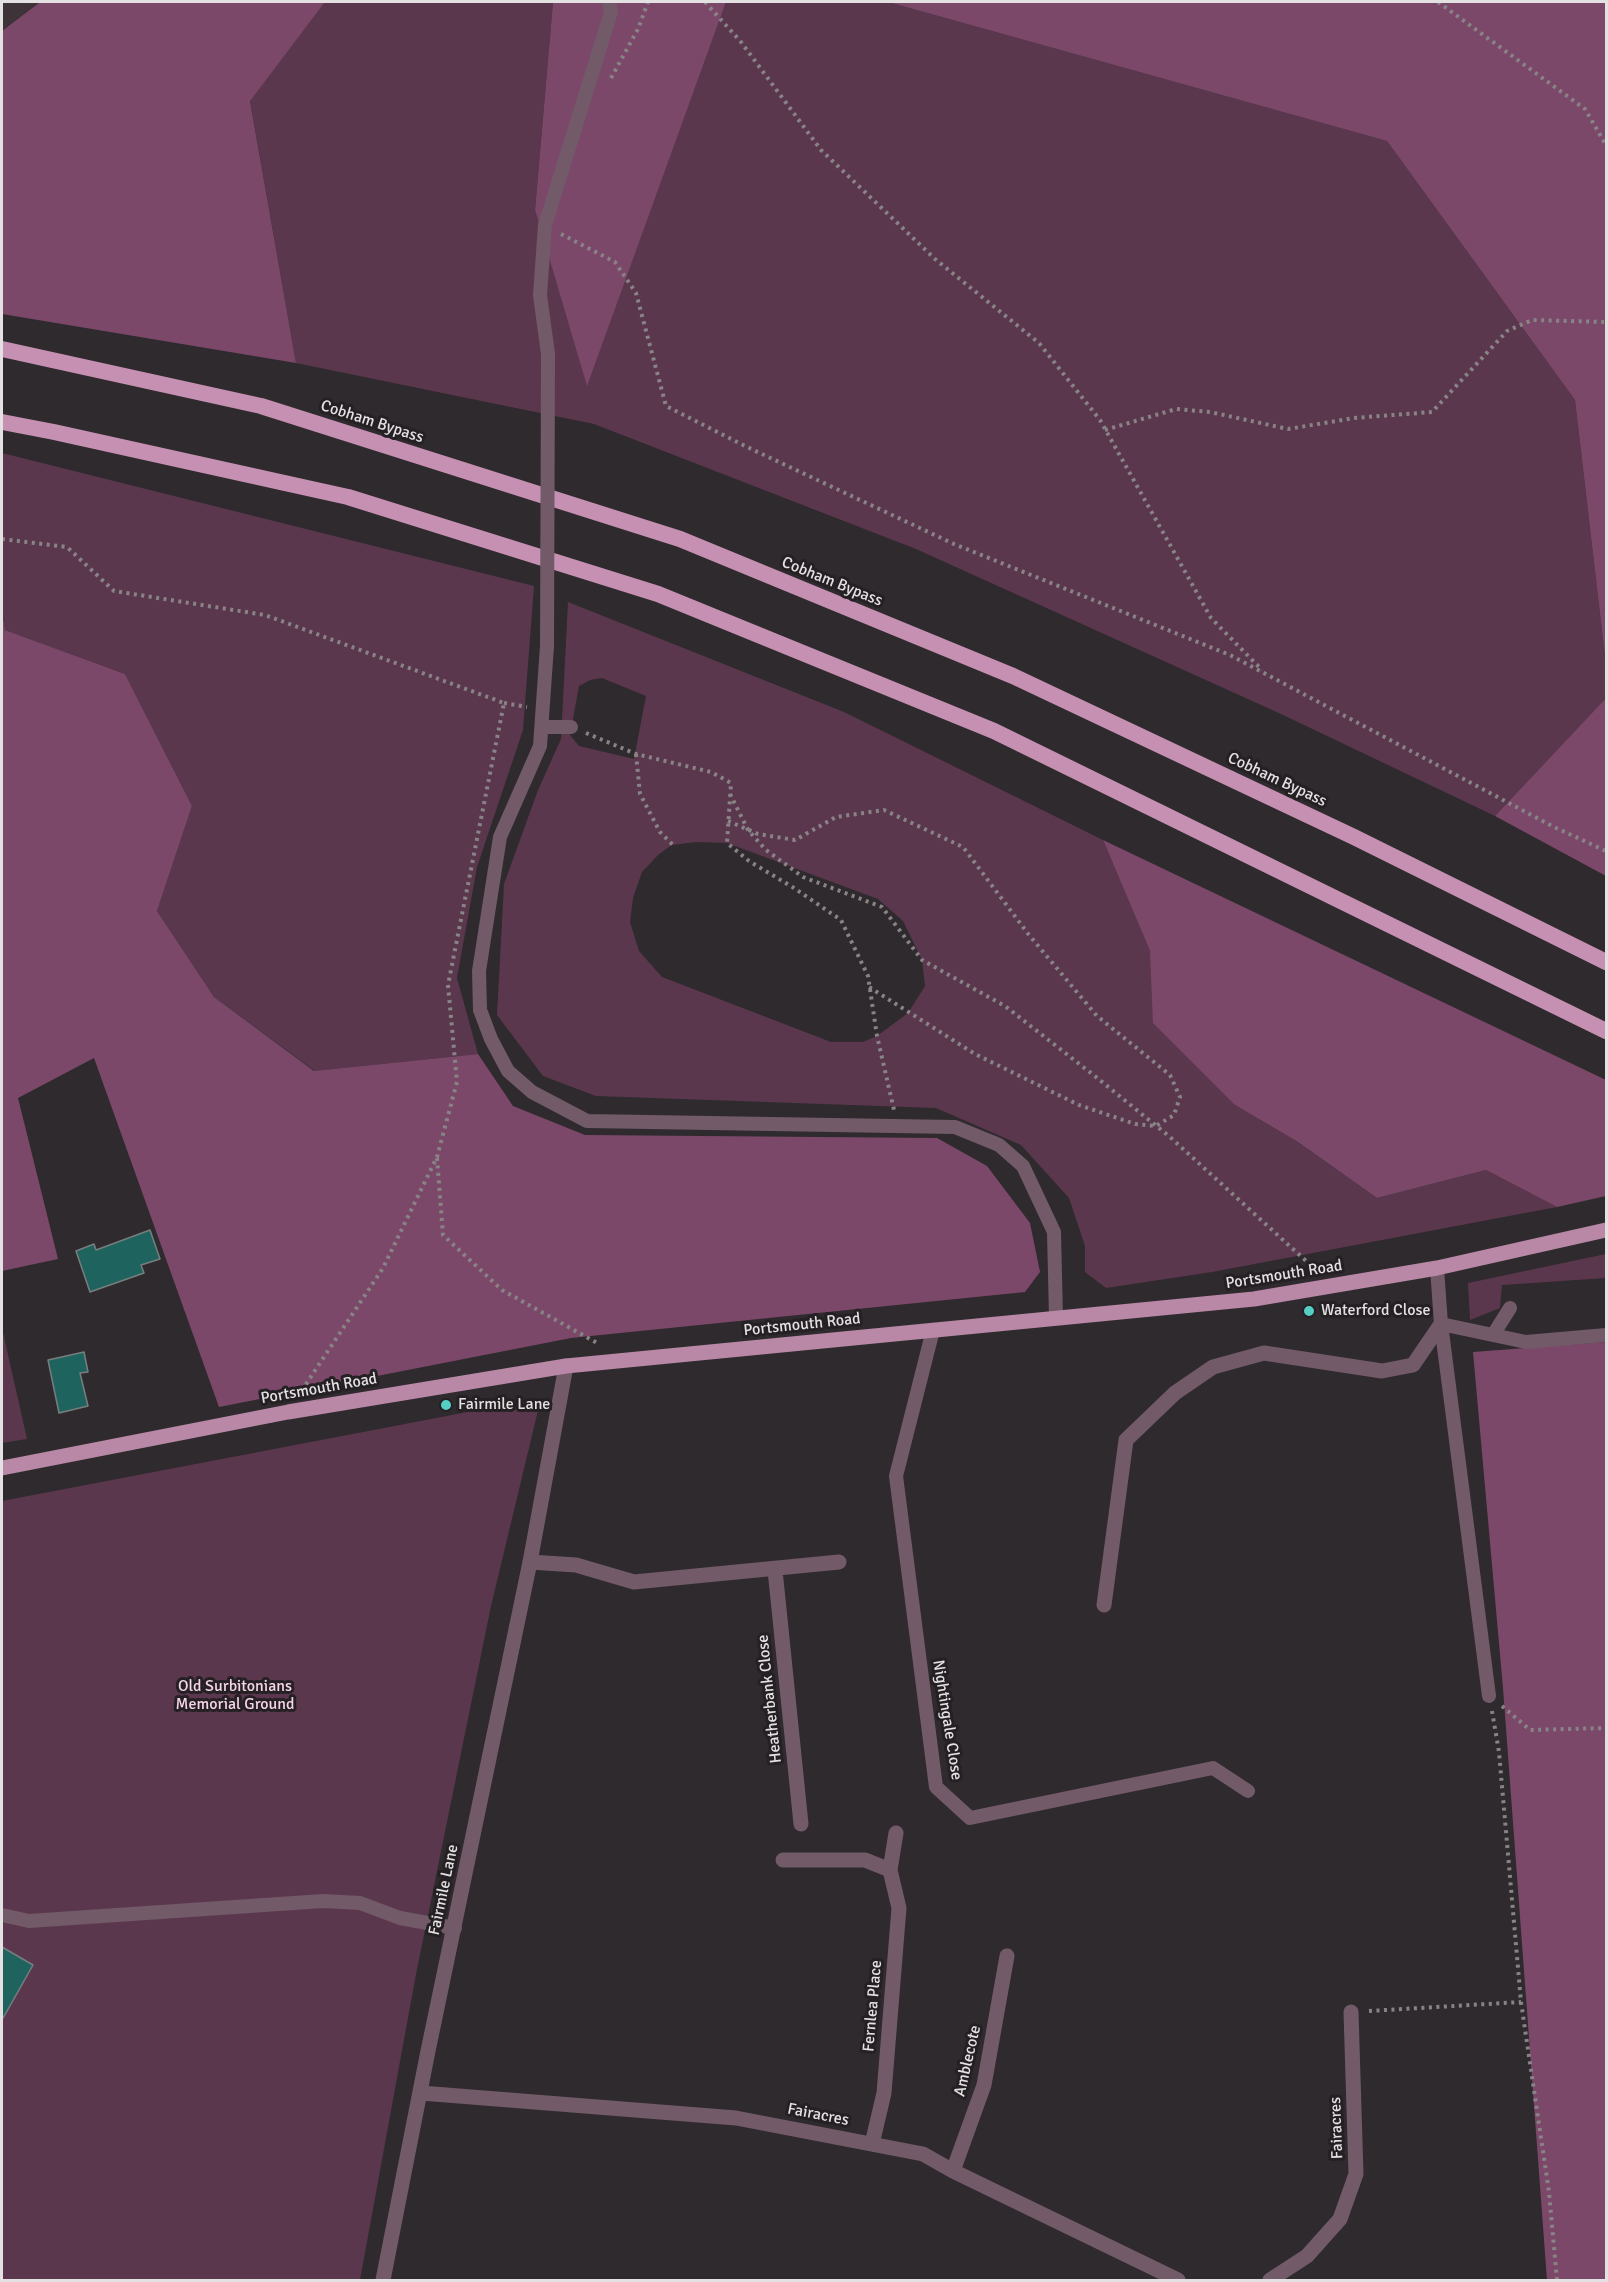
<!DOCTYPE html>
<style>
body{margin:0}
#map{position:relative;width:1608px;height:2282px;overflow:hidden;background:#2f2a2d;font-family:Signika,sans-serif}
canvas{display:block}
.frame{position:absolute;inset:0;border:3px solid #e4e1e3;pointer-events:none}
</style>
<div id="map">
<canvas width="1608" height="2282"></canvas>
<div class="frame"></div>
</div>
<script>
const c = document.querySelector('canvas').getContext('2d');
c.lineJoin = 'round';
function paint(path, color) { c.fillStyle = color; c.fill(path, 'evenodd'); }
const poly = rows => new Path2D(rows.map(r => 'M' + r).join(''));
function strokePath(path, color, width, dash) { c.strokeStyle = color; c.lineWidth = width; c.lineCap = dash ? 'butt' : 'round'; c.setLineDash(dash || []); c.stroke(path); }
function drawText(font, color, halo, rows, align = 'center') {
  c.font = font + ' Signika,sans-serif'; c.lineWidth = 6; c.setLineDash([]); c.textBaseline = 'middle'; c.strokeStyle = halo; c.fillStyle = color; for (const [text, x, y, turn = 0] of rows) {
    c.save(); c.translate(x, y); c.rotate((+turn || 0) * Math.PI / 180); c.textAlign = isNaN(turn) ? turn : align; if (halo) c.strokeText(text, 0, 0); c.fillText(text, 0, 0); c.restore();
  }
}
paint(poly([
 [2,2,39,2,2,31]
]), '#3d3339');
paint(poly([
 [325,2,553,2,535,210,587,384,726,2,888,2,1387,141,1575,400,1606,665,1606,698,1495,816,1281,714,916,549,594,424,296,363,250,100],
 [2,453,534,586,523,730,477,867,457,978,478,1054,315,1071,214,997,157,911,192,806,125,674,5,630,2,611],
 [568,602,844,712,1103,840,1150,951,1235,1105,1298,1142,1377,1198,1486,1170,1557,1207,1212,1272,1106,1288,1085,1272,1085,1246,1069,1198,1021,1145,936,1108,596,1096,543,1076,497,1015,504,884,538,790,561,739],
 [602,678,646,696,634,759,579,746,570,735,579,686,590,680],
 [696,842,727,843,878,899,903,921,922,960,925,986,908,1013,877,1036,863,1042,831,1042,662,977,639,951,630,922,633,898,642,872,659,854,672,845],
 [1606,1254,1606,1278,1502,1285,1500,1308,1470,1320,1468,1283],
 [2,1328,27,1439,2,1443],
 [541,1398,491,1606,416,1974,360,2280,2,2280,2,1501]
]), '#5b374e');
paint(poly([
 [40,2,325,2,250,101,296,363,2,314,2,31],
 [553,2,726,2,587,386,535,210],
 [888,2,1606,2,1606,665,1575,400,1387,141],
 [2,611,5,630,125,674,192,806,157,911,214,997,314,1071,478,1054,513,1106,585,1135,937,1138,987,1166,1030,1223,1040,1272,1025,1292,571,1338,219,1407,94,1058,18,1098,58,1259,2,1271],
 [1606,698,1606,876,1495,816],
 [1103,840,1606,1080,1606,1196,1557,1207,1486,1170,1377,1198,1298,1142,1235,1105,1153,1023,1150,951],
 [1606,1342,1606,2280,1547,2280,1503,1688,1473,1352]
]), '#7c486a');
const building = poly([
 [150,1230,160,1259,141,1265,144,1273,90,1292,76,1251,94,1244,96,1250,150,1230],
 [84,1352,88,1372,80,1373,88,1406,59,1413,48,1360,84,1352],
 [2,1947,33,1965,2,2020,2,1947]
]);
paint(building, '#1f635e');
strokePath(building, '#777f7e', 1.5);
strokePath(poly([
 [705,2,741,42,821,150,935,259,1039,343,1100,420,1211,618,1262,670],
 [1438,2,1585,109,1606,145],
 [611,78,638,29,648,2],
 [561,234,615,262,636,293,666,406,747,447,954,544,1230,655,1554,827,1606,851],
 [1105,430,1176,409,1210,412,1288,429,1354,418,1432,412,1507,331,1532,320,1606,322],
 [2,539,67,547,114,591,265,615,504,703,448,985,457,1082,437,1157,383,1268,302,1390],
 [504,703,527,707],
 [586,733,636,754,711,772,731,783,727,843,749,861,794,888,841,920,868,976,877,1036,894,1110],
 [636,754,640,794,660,832,673,845],
 [730,794,748,830,766,850,803,877,882,907,922,960,1005,1006,1096,1077,1170,1137,1316,1270],
 [728,821,758,834,795,840,836,817,884,810,963,847,1029,935,1097,1016,1170,1075,1180,1097,1174,1115,1156,1126,1135,1124,1079,1105,975,1054,869,987],
 [437,1158,443,1235,502,1290,599,1344],
 [1502,1706,1530,1730,1606,1728],
 [1492,1711,1499,1752,1521,2002,1549,2192,1557,2280],
 [1369,2011,1521,2002]
]), '#888486', 4, [3, 4.5]);
strokePath(poly([
 [548,354,540,295,545,225,611,12,609,2],
 [547,646,540,746,500,837,479,971,480,1010,491,1039,508,1071,532,1092,587,1121,955,1127,999,1145,1023,1166,1054,1232,1056,1318],
 [542,727,571,727],
 [1437,1268,1441,1324,1489,1696],
 [1441,1324,1526,1342,1606,1335],
 [933,1330,896,1476,936,1787,970,1818,1213,1768,1248,1791],
 [1493,1335,1510,1308],
 [2,1915,29,1921,323,1901,360,1903,400,1918,455,1928]
]), '#725a69', 14);
strokePath(poly([
 [530,1562,576,1565,634,1582,839,1562],
 [775,1570,801,1824],
 [1104,1605,1126,1440,1175,1393,1213,1367,1264,1353,1382,1371,1413,1365,1441,1324],
 [783,1860,865,1860,890,1870,899,1908,884,2093,872,2144],
 [890,1870,896,1833],
 [421,2093,736,2118,923,2154,953,2171,1178,2280],
 [953,2171,984,2085,1007,1956],
 [1270,2280,1307,2256,1340,2219,1356,2174,1351,2012]
]), '#725a69', 15);
strokePath(poly([
 [383,2280,428,2051,530,1562,566,1366]
]), '#725a69', 15);
strokePath(poly([
 [2,1468,288,1412,566,1366,1254,1299,1437,1268,1606,1230]
]), '#b888a6', 15);
strokePath(poly([
 [2,349,261,406,680,539,1013,676,1354,837,1606,962],
 [2,422,54,432,348,497,658,594,994,731,1606,1031]
]), '#c690b2', 16);
strokePath(poly([
 [547,646,548,354]
]), '#725a69', 14);
for (const [x, y, r, color] of [
 [1309,1311,6,"#55cec4"],
 [446,1405,6,"#55cec4"]
]) { const dot = new Path2D(); dot.arc(x, y, r, 0, 2 * Math.PI); c.fillStyle = color; c.fill(dot); strokePath(dot, '#252023', 2); }
drawText('16px', '#e4e1e3', '#252023', [
 ["Cobham Bypass",372,422,18],
 ["Cobham Bypass",832,582,22],
 ["Cobham Bypass",1277,780,25],
 ["Portsmouth Road",1284,1275,-9],
 ["Portsmouth Road",802,1325,-6],
 ["Portsmouth Road",319,1389,-10],
 ["Heatherbank Close",770,1699,-96],
 ["Nightingale Close",947,1720,81],
 ["Fairmile Lane",444,1890,-78],
 ["Fernlea Place",873,2006,-85],
 ["Amblecote",968,2061,-77],
 ["Fairacres",818,2115,11],
 ["Fairacres",1337,2128,-92]
]);
drawText('16px', '#e4e1e3', '#252023', [
 ["Waterford Close",1321,1311],
 ["Fairmile Lane",458,1405]
], 'left');
drawText('16px', '#f6d5e9', '#252023', [
 ["Old Surbitonians",235,1687],
 ["Memorial Ground",235,1705]
]);
</script>
